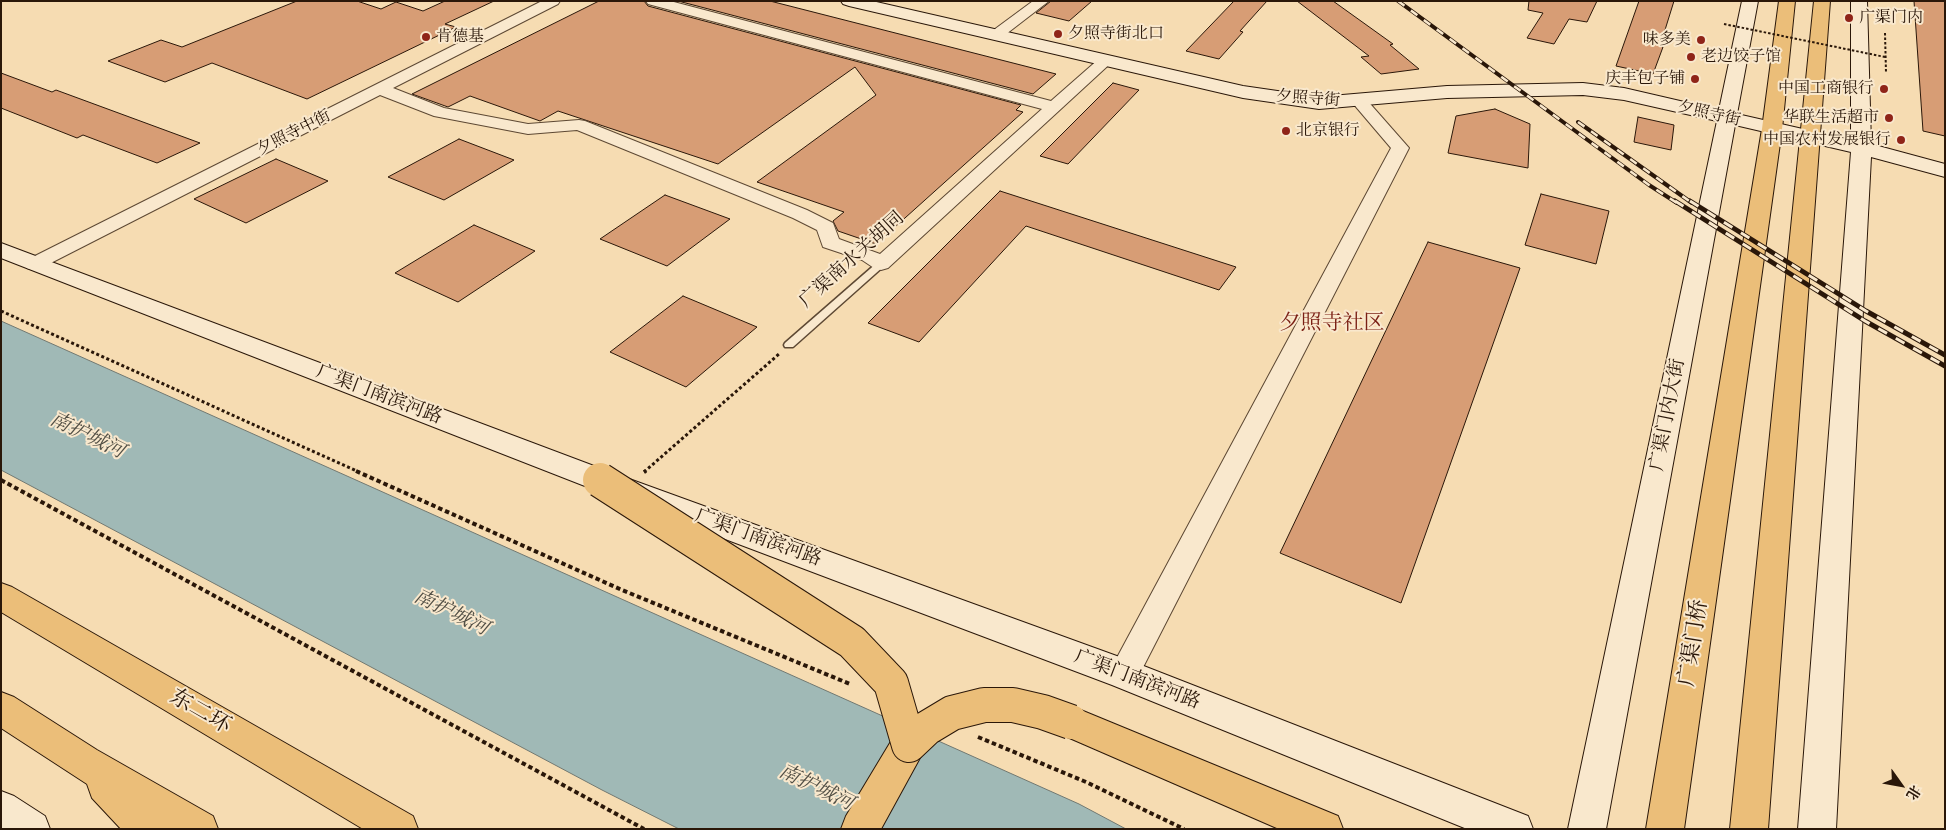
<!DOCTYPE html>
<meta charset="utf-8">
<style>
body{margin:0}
#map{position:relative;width:1946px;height:830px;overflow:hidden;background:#f6dcb2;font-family:"Gentium Book Plus","Noto Serif SC",serif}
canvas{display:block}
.frame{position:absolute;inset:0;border:2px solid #2a1709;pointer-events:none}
.north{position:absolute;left:1876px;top:760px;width:50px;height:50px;-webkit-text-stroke:4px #f9e8cd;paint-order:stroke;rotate:122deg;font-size:14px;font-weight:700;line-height:20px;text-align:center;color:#2a1709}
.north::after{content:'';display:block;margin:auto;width:18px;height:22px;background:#2a1709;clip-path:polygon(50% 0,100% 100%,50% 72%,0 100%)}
</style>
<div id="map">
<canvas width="1946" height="830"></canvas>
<div class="frame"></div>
<div class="north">北</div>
</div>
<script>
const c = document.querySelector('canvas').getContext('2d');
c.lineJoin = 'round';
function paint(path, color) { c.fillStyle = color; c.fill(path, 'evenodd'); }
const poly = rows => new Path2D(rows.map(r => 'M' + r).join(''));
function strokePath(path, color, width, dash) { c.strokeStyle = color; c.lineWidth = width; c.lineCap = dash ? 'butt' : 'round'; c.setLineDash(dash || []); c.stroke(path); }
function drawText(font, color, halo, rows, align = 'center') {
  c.font = font + ' "Gentium Book Plus","Noto Serif SC",serif'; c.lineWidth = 4; c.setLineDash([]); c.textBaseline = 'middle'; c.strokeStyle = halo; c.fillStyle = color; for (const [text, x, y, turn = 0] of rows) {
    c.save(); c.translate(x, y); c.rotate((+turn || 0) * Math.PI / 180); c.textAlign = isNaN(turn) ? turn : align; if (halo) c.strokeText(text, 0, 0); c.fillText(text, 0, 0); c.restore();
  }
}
const water = poly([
 [1,321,1079,804,1126,829,679,829,602,790,1,470,1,321]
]);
paint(water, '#a0b9b6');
strokePath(water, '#717871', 1);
const building = poly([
 [297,1,357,1,381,9,396,2,423,11,445,1,494,1,445,24,456,27,307,99,212,63,165,82,108,61,161,40,182,47,297,1],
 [599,1,644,1,648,6,1021,105,1016,110,1023,112,876,244,838,231,833,221,844,212,757,182,876,95,855,67,718,164,558,111,540,121,470,96,448,107,412,94,599,1],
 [678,1,770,1,1056,74,1033,94,678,1],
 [1051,1,1092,1,1069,21,1036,13,1051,1],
 [1234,1,1267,1,1240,31,1243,32,1219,59,1186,51,1234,1],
 [1297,1,1333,1,1393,44,1390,45,1419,69,1381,74,1361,57,1369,56,1297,1],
 [1529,1,1597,1,1587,22,1569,19,1554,44,1527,38,1543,13,1528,10,1529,1],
 [1639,1,1674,1,1660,46,1663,47,1653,74,1616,66,1639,1],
 [1914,1,1945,1,1945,136,1923,131,1914,1],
 [1,73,52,92,56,90,200,143,157,163,83,135,77,138,1,108,1,73],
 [1113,83,1139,90,1068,164,1040,156,1113,83],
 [1495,109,1530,124,1528,168,1448,153,1456,116,1495,109],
 [1638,117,1674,125,1671,150,1634,142,1638,117],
 [459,139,514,160,444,200,388,177,459,139],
 [276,159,328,181,246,223,194,199,276,159],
 [1000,191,1236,267,1219,290,1026,226,919,342,868,323,1000,191],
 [1541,194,1609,211,1596,264,1525,245,1541,194],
 [665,195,730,219,667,266,600,239,665,195],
 [474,225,535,251,458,302,395,273,474,225],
 [1428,242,1520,268,1401,603,1280,553,1428,242],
 [683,296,757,327,686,387,610,352,683,296]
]);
paint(building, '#d79d75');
strokePath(building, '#2a1709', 1);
const lane = poly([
 [881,261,884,262,884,266,793,347,785,347,784,345,785,343,878,262,881,261]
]);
const street = poly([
 [542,1,560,1,558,4,393,88,444,108,528,124,579,120,585,121,807,210,833,223,839,239,880,254,1042,109,648,4,646,1,670,1,1051,101,1100,58,1110,58,1113,61,888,268,881,270,874,268,862,260,823,247,817,230,793,218,577,130,528,134,434,116,380,95,41,268,34,270,27,268,24,264,27,260,542,1],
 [1033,1,1049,1,1001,38,991,38,989,35,991,32,1033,1],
 [1359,96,1365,98,1409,148,1135,683,1124,687,1113,683,1109,674,1113,665,1391,148,1351,101,1353,98,1359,96]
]);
const secondary = poly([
 [841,1,872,1,1243,86,1319,97,1447,86,1583,83,1624,88,1719,110,1742,1,1758,1,1737,114,1851,140,1851,1,1867,1,1871,144,1945,164,1945,177,1871,157,1836,829,1798,829,1851,152,1735,125,1606,829,1568,829,1717,121,1624,100,1583,95,1447,98,1319,109,1243,98,849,6,843,4,841,1],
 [1,243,610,472,1136,663,1528,816,1533,829,1467,829,1112,685,590,488,1,258,1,243],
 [1,791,14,796,45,816,50,829,1,829,1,791]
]);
const primary = poly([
 [1779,1,1795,1,1782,129,1684,829,1646,829,1762,129,1779,1],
 [1814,1,1830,1,1768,829,1730,829,1814,1]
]);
const highway = poly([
 [1,583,12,587,413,816,418,829,363,829,1,612,1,583],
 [1,692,14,697,97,750,213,816,218,829,121,829,92,798,87,784,1,728,1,692],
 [1071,706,1338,816,1343,829,1279,829,1058,733,1053,722,1058,711,1071,706],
 [909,728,922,733,927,745,881,829,841,829,846,816,896,733,909,728]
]);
strokePath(lane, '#5d4833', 3);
strokePath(street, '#5d4833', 2);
strokePath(secondary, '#2a1709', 2);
strokePath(primary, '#2a1709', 2);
strokePath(highway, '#2a1709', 2);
strokePath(poly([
 [1885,33,1886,73]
]), '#2a1709', 2, [2.5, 2]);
strokePath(poly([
 [1,311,359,472],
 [644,472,779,354]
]), '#2a1709', 3, [3, 2.5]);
strokePath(poly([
 [356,471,622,590,850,684],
 [644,472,646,471],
 [1,480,644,829],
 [978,737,1086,782,1184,829]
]), '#2a1709', 4, [4.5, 3]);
paint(lane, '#f9e8cd');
paint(street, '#f9e8cd');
paint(secondary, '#f9e8cd');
paint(primary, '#ebbe79');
paint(highway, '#ebbe79');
const railFar1 = poly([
 [1398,1,1649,185,1677,203],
 [1578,122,1692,203]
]);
const rail = poly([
 [1675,201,1865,321,1945,366],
 [1690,201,1866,311,1945,355]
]);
strokePath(railFar1, '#2a1709', 4);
strokePath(rail, '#2a1709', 5);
strokePath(railFar1, '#f9e8cd', 2.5, [8]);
strokePath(rail, '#f9e8cd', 3, [10]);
const highwayBridge = poly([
 [600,480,852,642,891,683,909,745,927,728,952,713,984,705,1013,705,1043,712,1071,722]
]);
strokePath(highwayBridge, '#2a1709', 36, []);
strokePath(poly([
 [1724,24,1885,57]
]), '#2a1709', 2, [2.5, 2]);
strokePath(highwayBridge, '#ebbe79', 34);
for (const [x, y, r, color] of [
 [1849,18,5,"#8f2418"],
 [1058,34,5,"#8f2418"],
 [426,37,5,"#8f2418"],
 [1701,40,5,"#8f2418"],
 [1691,57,5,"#8f2418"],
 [1695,79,5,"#8f2418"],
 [1884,89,5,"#8f2418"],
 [1889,118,5,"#8f2418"],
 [1286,131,5,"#8f2418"],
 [1901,140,5,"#8f2418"]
]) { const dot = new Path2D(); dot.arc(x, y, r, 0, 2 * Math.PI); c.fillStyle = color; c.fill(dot); strokePath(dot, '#f9e8cd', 2); }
drawText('16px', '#2a1709', '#f9e8cd', [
 ["广渠门内",1859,18],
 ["夕照寺街北口",1068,34],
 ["肯德基",436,37],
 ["味多美",1691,40,"right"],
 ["老边饺子馆",1701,57],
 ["庆丰包子铺",1685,79,"right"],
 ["中国工商银行",1874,89,"right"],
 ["华联生活超市",1879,118,"right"],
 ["北京银行",1296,131],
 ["中国农村发展银行",1891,140,"right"]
], 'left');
drawText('16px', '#2a1709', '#f9e8cd', [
 ["夕照寺街",1308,99,4],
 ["夕照寺街",1709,114,13],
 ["夕照寺中街",294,133,-27]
]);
drawText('19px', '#2a1709', '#f9e8cd', [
 ["广渠南水关胡同",852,260,-42],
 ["广渠门南滨河路",379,395,21],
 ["广渠门内大街",1668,415,-79],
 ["广渠门南滨河路",758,538,20],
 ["广渠门南滨河路",1137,680,21]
]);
drawText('italic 20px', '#535046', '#f9e8cd', [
 ["南护城河",87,436,26],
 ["南护城河",451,613,26],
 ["南护城河",816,788,26]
]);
drawText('21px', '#7a1f14', '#f9e8cd', [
 ["夕照寺社区",1332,324]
]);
drawText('22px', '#2a1709', '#f9e8cd', [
 ["广渠门桥",1694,643,-81],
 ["东二环",200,712,30]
]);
</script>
